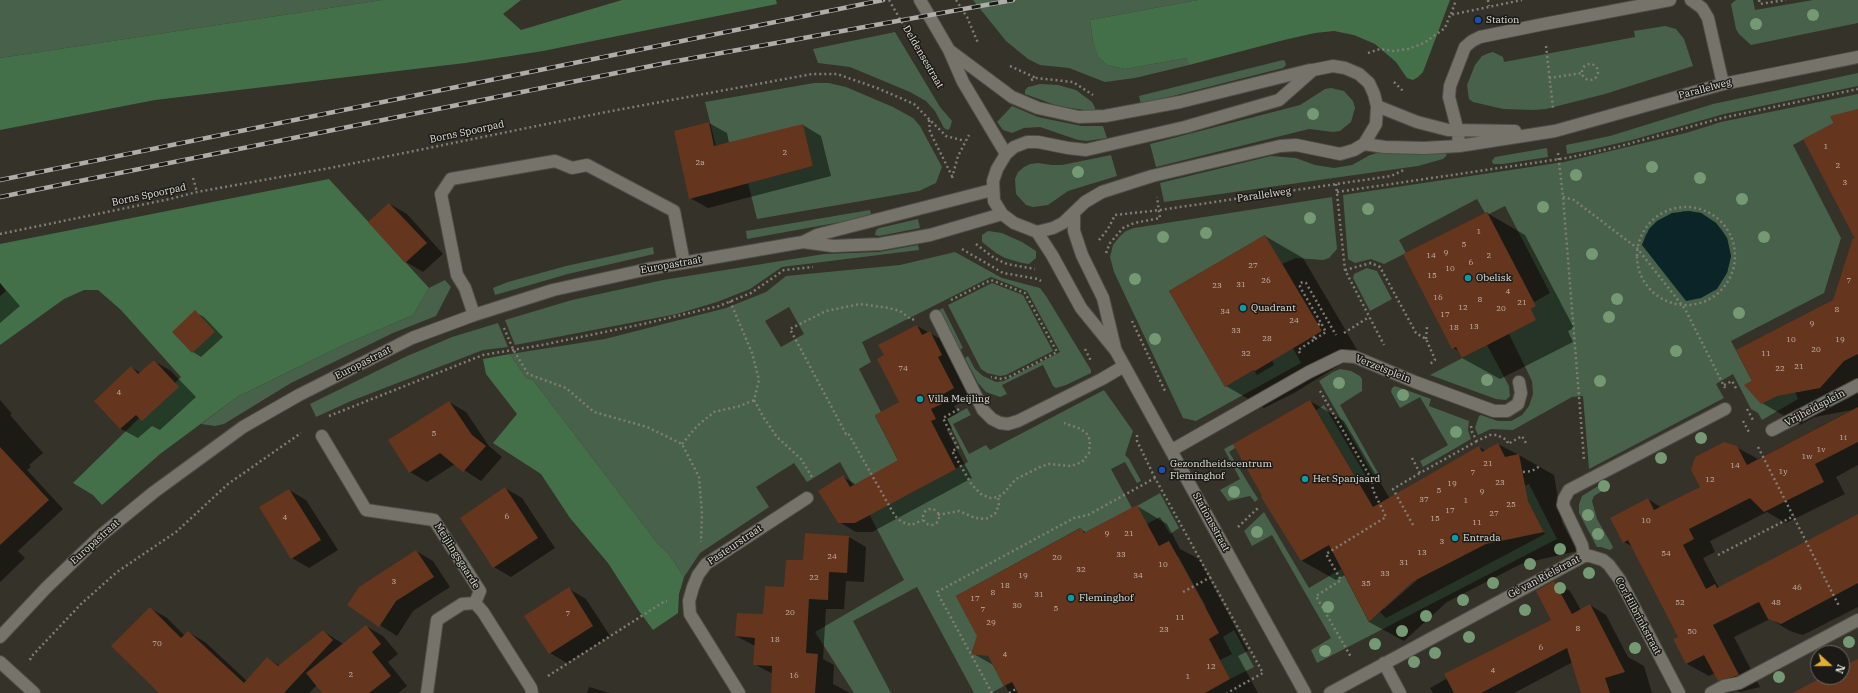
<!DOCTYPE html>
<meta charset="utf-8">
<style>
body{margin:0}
#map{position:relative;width:1858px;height:693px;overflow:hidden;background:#343229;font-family:"IBM Plex Serif",serif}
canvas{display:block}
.north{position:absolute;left:1810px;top:645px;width:40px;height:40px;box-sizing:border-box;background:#1b1a16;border:1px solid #6a6964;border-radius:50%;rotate:111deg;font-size:11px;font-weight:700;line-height:16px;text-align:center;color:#e0dfd9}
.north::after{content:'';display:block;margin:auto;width:14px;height:18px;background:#e4ae35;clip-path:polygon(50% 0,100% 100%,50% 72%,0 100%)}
</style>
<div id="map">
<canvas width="1858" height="693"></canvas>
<div class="north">N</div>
</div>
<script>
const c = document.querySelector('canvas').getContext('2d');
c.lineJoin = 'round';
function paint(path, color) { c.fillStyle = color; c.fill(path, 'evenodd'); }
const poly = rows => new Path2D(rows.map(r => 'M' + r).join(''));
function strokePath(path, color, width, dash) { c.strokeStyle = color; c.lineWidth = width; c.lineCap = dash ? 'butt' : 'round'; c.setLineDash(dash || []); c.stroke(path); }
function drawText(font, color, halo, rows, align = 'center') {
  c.font = font + ' "IBM Plex Serif",serif'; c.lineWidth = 3; c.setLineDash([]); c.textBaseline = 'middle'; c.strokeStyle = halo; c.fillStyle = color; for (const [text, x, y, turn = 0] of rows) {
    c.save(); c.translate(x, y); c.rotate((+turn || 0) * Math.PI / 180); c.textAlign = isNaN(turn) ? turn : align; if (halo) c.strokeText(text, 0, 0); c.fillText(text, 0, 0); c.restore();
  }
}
paint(poly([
 [0,0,382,0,0,58],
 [973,0,1198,0,1090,20,1093,42,1098,57,1107,65,1125,69,1186,58,1189,65,1135,78,1105,82,1069,68,1040,65,1028,59,1006,41],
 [1736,0,1753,0,1755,10,1813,0,1858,0,1858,23,1751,45,1739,34,1736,29,1731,4],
 [1665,26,1676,29,1684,39,1693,66,1605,94,1546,109,1533,110,1503,109,1473,102,1469,99,1467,85,1475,65,1482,56,1489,53,1493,52,1503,57,1504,62,1635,37,1634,31],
 [895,32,940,107,952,121,950,128,948,130,944,128,935,111,926,101,910,92,850,67,818,63,813,49],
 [1283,60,1285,61,1286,65,1283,68,1141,104,1139,96],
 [1858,73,1858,86,1724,114,1632,140,1584,151,1567,154,1566,145,1610,136,1713,104],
 [814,83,829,83,846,87,893,107,913,118,920,126,942,167,936,183,919,191,757,219,748,183,813,166,803,125,716,146,705,102],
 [1040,84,1058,85,1076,90,1092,102,1095,108,1095,110,1084,110,1058,106,1025,94,1025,90,1028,87],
 [1331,88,1344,91,1353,101,1355,108,1351,122,1340,131,1333,132,1309,129,1156,167,1150,144,1300,105,1325,89],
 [1858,94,1858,116,1831,118,1834,123,1793,145,1841,238,1824,293,1731,341,1752,381,1746,384,1793,387,1798,399,1762,420,1758,413,1751,409,1733,374,1716,384,1724,398,1589,469,1583,396,1572,397,1513,430,1491,429,1478,435,1475,428,1479,416,1481,415,1498,421,1511,421,1522,415,1529,406,1533,394,1532,381,1509,334,1531,309,1536,306,1534,302,1550,293,1505,206,1489,214,1487,212,1485,213,1477,199,1399,240,1406,253,1384,264,1371,259,1355,263,1348,259,1343,195,1564,162,1686,133,1721,122],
 [1683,211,1701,213,1716,223,1722,230,1727,238,1731,256,1727,273,1642,245,1646,234],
 [1012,106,1038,117,1057,121,1082,126,1103,126,1107,138,1087,141,1078,140,1040,127,1024,128,1012,133,1003,130,997,122],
 [1547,148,1548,157,1503,164,1493,164,1492,161,1495,157],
 [1381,152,1439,152,1445,153,1447,155,1443,159,1418,166,1164,202,1160,183,1271,156,1296,158,1315,165,1334,168,1352,165,1370,155],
 [1111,155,1117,176,1068,191,1048,205,1033,207,1026,205,1016,194,1015,179,1018,172,1024,167,1030,164,1038,163,1052,165,1062,165],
 [1332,197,1337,249,1329,258,1323,260,1296,258,1282,264,1265,235,1169,291,1225,387,1254,370,1257,375,1274,365,1272,360,1293,348,1301,363,1196,421,1183,418,1114,272,1110,257,1113,245,1120,236,1126,231,1134,228],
 [870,210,871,214,852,220,747,239,746,231],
 [918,219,920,228,879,236,875,235,876,230,879,228],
 [988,231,1002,233,1022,242,1036,251,1036,258,1029,264,1022,263,1005,258,996,253,982,242,982,235],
 [918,245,919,250,782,267,750,289,717,302,677,314,515,345,505,320,572,300,663,280,824,254,879,252],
 [653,247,654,254,568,274,495,295,493,288,508,282,566,266],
 [955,252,1002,278,1040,288,1046,296,1091,370,1091,373,1066,385,1056,388,1053,386,1043,365,1002,385,1007,394,1000,397,986,392,978,383,965,358,968,356,975,369,983,376,996,382,1004,381,1060,352,1027,291,991,277,862,342,871,362,859,369,881,412,875,416,903,470,902,498,968,462,947,419,967,408,971,415,953,424,969,454,986,445,990,450,1104,390,1133,431,1125,455,1129,459,1141,481,1137,483,1125,462,1111,469,1132,508,1084,533,1080,528,956,596,980,641,974,646,973,651,986,652,1004,686,991,693,974,693,917,587,853,621,891,693,854,693,815,632,904,580,868,512,840,462,807,482,794,463,756,487,769,507,700,553,684,577,668,553,658,544,533,380,526,378,510,354,605,339,726,308,766,292,786,276,900,265],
 [789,307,804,334,781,347,765,321],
 [1367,268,1377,271,1392,299,1370,311,1353,278,1354,274],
 [445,280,451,287,436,316,393,333,291,383,224,424,215,426,201,424,237,397,341,346,413,315,429,288],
 [992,283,1023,295,1053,351,1006,375,1000,376,987,373,981,369,948,305],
 [943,308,963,348,959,350,939,310],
 [498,323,508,347,483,350,351,401,316,417,310,404,405,357,452,337],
 [1487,345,1509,386,1510,396,1506,400,1496,399,1430,375],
 [1340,369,1351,371,1360,376,1362,379,1362,391,1340,405,1378,473,1373,475,1319,381,1333,372],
 [1395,386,1431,399,1429,406,1469,421,1468,430,1471,439,1423,467,1420,461,1448,445,1420,397,1400,408,1391,392,1392,388],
 [1324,405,1367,478,1359,483,1316,410],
 [1233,444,1235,448,1229,452,1258,499,1255,502,1250,496,1228,501,1220,490,1240,479,1224,449],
 [1606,481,1609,487,1594,496,1592,501,1597,519,1612,545,1613,548,1610,550,1601,547,1597,547,1579,513,1579,504,1582,496],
 [1529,484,1557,539,1317,663,1311,650,1331,638,1272,535,1252,546,1244,531,1264,512,1309,588,1341,569,1369,622,1380,612,1386,618,1545,534,1521,488],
 [1160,493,1179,528,1170,534,1160,517,1147,524,1137,506],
 [1234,630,1254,667,1230,679,1220,660,1232,654,1223,637]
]), '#48614a');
paint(poly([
 [382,0,521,0,503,14,521,30,622,0,776,0,777,4,543,51,465,63,155,100,0,130,0,58],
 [1198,0,1450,0,1423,72,1418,77,1413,80,1407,78,1396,62,1375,44,1354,35,1334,31,1315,33,1284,40,1189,65,1186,58,1125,69,1107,65,1098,57,1093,42,1090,20],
 [329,179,429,288,413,315,341,346,237,397,160,454,102,505,93,495,73,483,181,377,121,310,98,290,84,290,64,299,0,345,0,296,6,291,0,283,0,244],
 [510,354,526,378,533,380,658,544,668,553,684,577,679,594,678,613,653,630,639,611,608,563,570,518,541,474,493,443,517,414,486,374,483,359]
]), '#447049');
paint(poly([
 [1689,211,1701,213,1716,223,1727,238,1731,256,1727,273,1717,289,1701,298,1686,301,1642,245,1649,229,1657,221,1672,213]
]), '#0b2427');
paint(poly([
 [1858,113,1858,465,1836,477,1845,494,1786,523,1767,512,1710,541,1715,552,1703,558,1719,588,1858,515,1858,607,1803,635,1790,631,1770,619,1734,637,1760,687,1740,692,1719,680,1715,673,1709,676,1687,664,1675,639,1679,637,1633,547,1624,542,1648,499,1662,508,1701,488,1736,447,1758,459,1852,410,1815,417,1800,425,1762,403,1753,381,1834,301,1855,237],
 [709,123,727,133,729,143,803,125,821,136,831,176,708,208,690,198,676,131],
 [390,204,407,214,443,254,423,272,406,262],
 [1487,213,1525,235,1574,328,1568,331,1573,342,1500,379,1462,358,1459,351,1453,348],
 [1265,236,1303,258,1359,353,1294,393,1264,408,1226,386],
 [0,283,20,306,0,323],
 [195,312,204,317,223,337,201,357,193,352],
 [917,326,946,342,958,365,954,367,970,398,954,406,958,413,947,419,952,428,947,431,972,478,872,532,856,532,839,522,843,477,857,485,899,460,901,403,885,356],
 [154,361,171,371,196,397,160,430,152,426,138,438,121,429,95,401,131,367,141,373],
 [0,400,12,414,10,415,43,453,29,465,31,467,27,470,63,509,18,551,25,558,0,582],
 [1310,401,1344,421,1390,499,1479,447,1486,451,1498,444,1519,455,1554,475,1562,522,1577,551,1521,564,1447,602,1404,641,1369,622,1345,575,1336,580,1302,561,1262,497],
 [1415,578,1417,580,1384,609,1384,607],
 [449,402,466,412,489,446,502,457,481,481,455,464,427,482,410,472],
 [505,488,522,498,555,548,511,577,494,567],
 [289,490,306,500,338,550,309,568,292,558],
 [1137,506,1167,524,1180,549,1199,559,1248,651,1238,656,1258,693,1009,693,995,666,972,653,1081,529,1087,533],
 [1176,556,1178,556,1206,607,1204,608],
 [849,537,866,547,864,582,846,581,844,609,826,609,823,659,834,665,833,684,850,693,772,693,773,674,754,664,755,646,736,636,764,615,804,561],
 [416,551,433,561,450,587,413,611,397,636,348,605],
 [1554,582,1570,591,1581,610,1590,605,1606,615,1628,657,1644,666,1652,693,1582,693,1573,662,1514,693,1433,693,1430,688,1552,620],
 [569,589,586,599,610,636,567,663,550,653],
 [150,608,167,618,185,636,188,632,205,642,247,681,267,658,280,666,323,631,343,644,366,626,383,636,398,654,388,662,407,686,398,693,324,693,317,685,309,693,165,693],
 [589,687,610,693,587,693]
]), '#0007');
paint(poly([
 [1858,109,1858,354,1844,361,1820,388,1777,396,1761,404,1744,385,1752,381,1736,350,1833,300,1853,238,1855,239,1803,139,1834,123,1830,116],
 [709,122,714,146,803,124,813,166,689,199,674,131],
 [389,203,427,243,405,263,368,222],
 [1487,212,1536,306,1531,309,1536,320,1462,358,1456,347,1452,349,1403,254],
 [1265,235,1322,331,1255,371,1254,370,1225,387,1169,291],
 [195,310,215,332,192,353,172,332],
 [917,325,922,335,930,331,942,355,938,357,954,388,938,397,942,404,931,409,936,419,931,421,956,469,855,523,838,523,818,491,843,475,850,487,898,460,875,415,899,402,877,359,884,355,878,345],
 [154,360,179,387,142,421,136,415,120,429,94,401,131,366,138,374],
 [1310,400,1373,507,1479,446,1482,452,1498,443,1505,457,1519,454,1528,501,1544,532,1486,544,1412,582,1369,622,1329,545,1301,561,1261,497,1262,496,1233,444],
 [449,401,472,435,486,446,463,472,440,453,409,473,388,440],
 [1858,407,1858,442,1815,464,1824,482,1764,512,1750,498,1689,529,1694,539,1683,545,1706,589,1715,584,1717,588,1858,514,1858,583,1781,624,1768,619,1759,602,1713,625,1739,675,1736,676,1718,681,1704,655,1686,664,1673,639,1678,637,1628,540,1623,543,1610,518,1648,498,1654,510,1700,487,1691,470,1695,457,1724,442,1737,446,1747,465],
 [0,447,49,500,0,545],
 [505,487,538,538,493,568,460,518],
 [289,489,321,540,291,559,259,507],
 [1137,505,1159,546,1169,541,1203,603,1219,633,1209,639,1230,679,1205,693,1018,693,1012,682,1004,686,988,656,971,654,977,636,956,596,1081,528,1084,533],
 [805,533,849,536,847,573,829,572,828,600,809,599,806,653,818,654,815,693,771,693,772,666,753,665,755,638,735,636,737,613,763,614,765,586,784,587,786,560,803,560],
 [416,550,434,577,396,601,379,627,347,605,359,587],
 [1554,581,1572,614,1590,604,1625,672,1605,678,1610,693,1581,693,1567,648,1481,693,1454,693,1444,674,1551,620,1536,591],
 [569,587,593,626,549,654,524,616],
 [150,607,181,638,188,631,244,683,267,657,278,666,323,630,333,640,284,693,159,693,111,646],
 [366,625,381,644,372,652,391,676,369,693,322,693,306,673],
 [1858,659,1858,693,1792,693,1823,677,1842,677,1842,667]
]), '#65351e');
const minor = poly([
 [920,0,949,50,963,82,1006,154],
 [1691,0,1702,8,1708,18,1723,84],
 [949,50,1012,97,1038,108,1079,117,1105,116,1180,102,1310,70],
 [1333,66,1345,68,1359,74,1369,83,1374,94,1377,106,1376,124,1364,144,1354,150,1340,154,1296,145,1280,146,1152,176,1102,192,1085,202,1063,223,1053,228,1037,232,1014,223,1002,214,994,201,993,181,997,169,1006,154,1014,147,1027,142,1038,142,1068,148,1086,150,1185,127,1279,100,1313,70,1333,66],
 [1377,106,1417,122,1448,130,1515,131],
 [1364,144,1385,147,1424,148,1459,146,1555,131,1723,84,1858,57],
 [1459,146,1458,132,1449,97,1450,86,1465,47,1472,41,1480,37,1544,24,1670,0],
 [1074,214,1074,231,1082,255,1103,298,1115,348],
 [1037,232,1052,255,1081,308,1116,351,1305,693],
 [803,242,833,246,880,244,930,235,1002,214],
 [474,315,465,288,457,275,441,194,451,179,555,161,572,168,587,165,674,211,684,263],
 [936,316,983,410,992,419,1000,423,1008,424,1018,421,1102,379,1124,366],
 [1772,430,1858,385],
 [322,436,366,510,434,520,480,591,475,603],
 [1172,450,1309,372,1342,356,1355,357,1415,382,1494,411,1507,411,1518,404,1521,393,1519,382],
 [1584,556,1590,556,1603,560,1609,565,1620,580,1679,693],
 [0,637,46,588,99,537,154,492,243,427,299,395,412,338,474,315,553,290,648,269,803,242,817,235,992,190],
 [0,662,34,693],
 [1384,663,1400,693],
 [427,693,437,620,462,604,475,603,483,612,531,688,532,693],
 [739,693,690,614,689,601,693,587,698,575,706,564,807,498],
 [1330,693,1584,556,1582,545,1563,505,1564,499,1569,490,1725,409],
 [1711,693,1724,686,1739,683,1858,620]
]);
strokePath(minor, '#4f4d46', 14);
strokePath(poly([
 [889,0,940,88],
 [956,0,967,17,978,43],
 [1488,0,1489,6],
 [1759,0,1760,4,1786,0],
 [1451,14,1456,0],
 [1546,46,1553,108],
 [1368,53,1380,49,1394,51,1408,49,1424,43,1445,28,1450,15,1522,0],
 '1582 72a8 8 0 1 1 16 0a8 8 0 1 1-16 0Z',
 [1010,66,1036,78],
 [1549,78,1582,73],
 [1031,80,1036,78,1073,82,1093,95],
 [1394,82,1403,91],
 [929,120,930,132,952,176],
 [1558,153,1563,197,1584,459],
 [193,178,197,192],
 [952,178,958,156,969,135],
 [1336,184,1345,270,1384,345],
 [1337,192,1567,158,1617,147,1722,118,1858,89],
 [1563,197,1574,200,1637,248,1685,309,1725,388],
 '1637 256a49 49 0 1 1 98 0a49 49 0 1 1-98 0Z',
 [0,234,170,199,197,192,330,168,601,113,812,74,837,74,877,88,914,104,946,136,965,141],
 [1099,240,1108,229,1115,215,1160,210,1391,176,1404,170],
 [976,244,994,258,1007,264,1035,269],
 [962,249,1003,273,1038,279,1041,281],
 [1106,253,1110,243,1123,228,1134,223,1160,218,1157,197],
 [1345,270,1371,263,1380,267,1416,333,1426,339,1434,357,1435,360,1430,364],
 [951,300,991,280,1025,293,1057,352,1009,377,1002,379,991,377],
 [730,301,752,353,759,380,754,400,764,418,777,437,801,459,812,477],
 [914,319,912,320,900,311,889,308,860,304,826,311,790,329,846,434,848,433,895,516,902,522,911,525,923,520],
 [1132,321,1165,391],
 [1318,325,1321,323,1300,287,1300,283,1303,282,1306,283,1336,335],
 [504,328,513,349,528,374,566,388,594,412,647,427,682,444,699,477,702,514,701,542],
 [1344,333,1369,317],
 [1315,339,1326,332,1321,323],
 [1426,339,1427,327,1426,325],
 [1085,349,1091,361],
 [1300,353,1298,350,1315,339,1313,336],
 [1724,385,1732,381,1737,390],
 [1320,391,1372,480,1373,490,1386,517,1326,554,1341,580,1316,596,1351,657],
 [959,409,943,418,958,448,952,451,972,485,982,495,991,498,998,497,1003,494,1016,479,1040,467,1049,464,1071,466,1082,462,1089,453,1090,440,1087,434,1081,429,1064,423],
 [1747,409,1753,420],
 [329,416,483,355,542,345,643,324,719,306,751,293,784,270,813,267],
 [1743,421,1750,434],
 [1471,426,1472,432,1477,441,1490,435,1497,435,1507,440,1508,444,1522,436,1526,443],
 [1137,435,1137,441,1155,478],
 [682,444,697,426,714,412,740,406,754,400],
 [1758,447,1839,606],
 [1412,458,1420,473,1477,441],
 [1523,472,1532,471,1540,466],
 '923 517a8 8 0 1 1 16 0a8 8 0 1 1-16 0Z',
 [938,515,959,511,975,518,986,519,995,514,999,505,998,497],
 [1413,525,1393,489,1420,473],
 [1238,527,1259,507],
 [1718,555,1794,516],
 [1183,592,1211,577],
 [30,660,31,657,81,604,117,572,176,532,228,484,301,433],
 [548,676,665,601,667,601],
 [992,693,937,592,1074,518,1088,515,1155,478,1263,673,1227,693],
 [1009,693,1016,689]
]), '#7f7d75', 2.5, [2, 3]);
strokePath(minor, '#76746a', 12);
const rail = poly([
 [0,180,883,0],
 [0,197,666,63,1013,0]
]);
strokePath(rail, '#afada7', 4.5);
strokePath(rail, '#1b1a16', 3, [9]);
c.fillStyle = '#759973';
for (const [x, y] of [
 [1813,15],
 [1756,24],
 [1313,114],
 [1652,167],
 [1078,172],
 [1576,175],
 [1700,178],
 [1742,199],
 [1543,207],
 [1368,209],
 [1310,218],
 [1206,233],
 [1163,237],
 [1764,237],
 [1592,254],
 [1135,279],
 [1617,299],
 [1739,313],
 [1609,317],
 [1155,339],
 [1676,351],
 [1487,380],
 [1600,381],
 [1339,383],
 [1403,395],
 [1456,432],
 [1701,438],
 [1661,458],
 [1604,486],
 [1234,492],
 [1588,515],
 [1257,532],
 [1598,534],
 [1560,549],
 [1530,564],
 [1589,573],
 [1493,583],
 [1560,588],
 [1463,600],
 [1328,607],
 [1525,610],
 [1426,616],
 [1402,631],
 [1469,637],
 [1849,642],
 [1375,644],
 [1635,648],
 [1325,651],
 [1435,653],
 [1414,662],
 [1779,677]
]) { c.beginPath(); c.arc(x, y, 6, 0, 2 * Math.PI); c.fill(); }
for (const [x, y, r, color] of [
 [1478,20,4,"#1a4fb4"],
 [1468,278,4,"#0f9aa8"],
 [1243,308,4,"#0f9aa8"],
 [920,399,4,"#0f9aa8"],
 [1162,470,4,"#1a4fb4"],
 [1305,479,4,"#0f9aa8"],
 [1455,538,4,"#0f9aa8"],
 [1071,598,4,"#0f9aa8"]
]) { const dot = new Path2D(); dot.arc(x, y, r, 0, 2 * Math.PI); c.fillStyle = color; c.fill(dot); strokePath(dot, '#1b1a16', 1.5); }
drawText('8px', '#c1b4aa', null, [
 ["1",1826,147],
 ["2",785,153],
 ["2a",700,163],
 ["2",1838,166],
 ["3",1845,183],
 ["1",1479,232],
 ["5",1464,245],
 ["9",1446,253],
 ["14",1431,256],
 ["2",1489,256],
 ["6",1471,263],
 ["27",1253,266],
 ["10",1450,269],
 ["15",1432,276],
 ["26",1266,281],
 ["7",1849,281],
 ["31",1241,285],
 ["23",1217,286],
 ["4",1508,292],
 ["16",1438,298],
 ["8",1480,300],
 ["21",1522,303],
 ["12",1463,308],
 ["20",1501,309],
 ["8",1837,310],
 ["34",1225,312],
 ["17",1445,315],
 ["24",1294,321],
 ["9",1812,324],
 ["13",1474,327],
 ["18",1454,328],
 ["33",1236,331],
 ["28",1267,339],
 ["10",1791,340],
 ["19",1840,340],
 ["20",1816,350],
 ["32",1246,354],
 ["11",1766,354],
 ["21",1799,367],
 ["74",903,369],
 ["22",1780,369],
 ["4",119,393],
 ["5",434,434],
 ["1t",1843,438],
 ["1v",1821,450],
 ["1w",1807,457],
 ["21",1488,464],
 ["14",1735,466],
 ["1y",1783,472],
 ["7",1473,473],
 ["12",1710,480],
 ["23",1500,483],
 ["19",1452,484],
 ["5",1439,491],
 ["9",1482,492],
 ["37",1424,500],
 ["1",1466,501],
 ["25",1511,505],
 ["17",1450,511],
 ["27",1494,514],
 ["6",507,517],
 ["4",285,518],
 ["15",1435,519],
 ["10",1646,521],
 ["11",1477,523],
 ["9",1107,534],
 ["21",1129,534],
 ["3",1442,542],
 ["13",1422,553],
 ["54",1666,554],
 ["33",1121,555],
 ["24",832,557],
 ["20",1057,558],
 ["31",1404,563],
 ["10",1163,565],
 ["32",1081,570],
 ["33",1385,574],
 ["19",1023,576],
 ["34",1138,576],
 ["22",814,578],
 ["3",394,582],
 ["35",1366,584],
 ["18",1005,586],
 ["46",1797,588],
 ["8",993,593],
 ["31",1039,595],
 ["17",975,599],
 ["52",1680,603],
 ["48",1776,603],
 ["30",1017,606],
 ["5",1056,609],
 ["7",983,610],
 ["20",790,613],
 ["7",568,614],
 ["11",1180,618],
 ["29",991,623],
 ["8",1578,629],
 ["23",1164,630],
 ["50",1692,632],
 ["18",775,640],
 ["70",157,644],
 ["6",1541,648],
 ["4",1005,655],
 ["12",1211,667],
 ["4",1493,671],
 ["2",351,675],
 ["16",794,676],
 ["1",1188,677]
]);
drawText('10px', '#e0dfd9', '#1b1a16', [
 ["Station",1486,20],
 ["Obelisk",1476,278],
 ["Quadrant",1251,308],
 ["Villa Meijling",928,399],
 ["Gezondheidscentrum",1170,464],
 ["Fleminghof",1170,476],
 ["Het Spanjaard",1313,479],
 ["Entrada",1463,538],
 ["Fleminghof",1079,598]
], 'left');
drawText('10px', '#e0dfd9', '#1b1a16', [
 ["Deldensestraat",923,57,60],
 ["Parallelweg",1705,89,-15],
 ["Borns Spoorpad",467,132,-12],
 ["Borns Spoorpad",149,195,-12],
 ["Parallelweg",1264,195,-8],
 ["Europastraat",671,265,-10],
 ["Europastraat",363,363,-27],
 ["Verzetsplein",1383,369,22],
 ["Vrijheidsplein",1815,408,-28],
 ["Stationsstraat",1211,522,61],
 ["Europastraat",95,542,-42],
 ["Pasteurstraat",735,545,-34],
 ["Meijlingsgaarde",457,556,58],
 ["Gé van Rielstraat",1544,577,-28],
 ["Cor Hilbrinkstraat",1638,616,62]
]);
</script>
